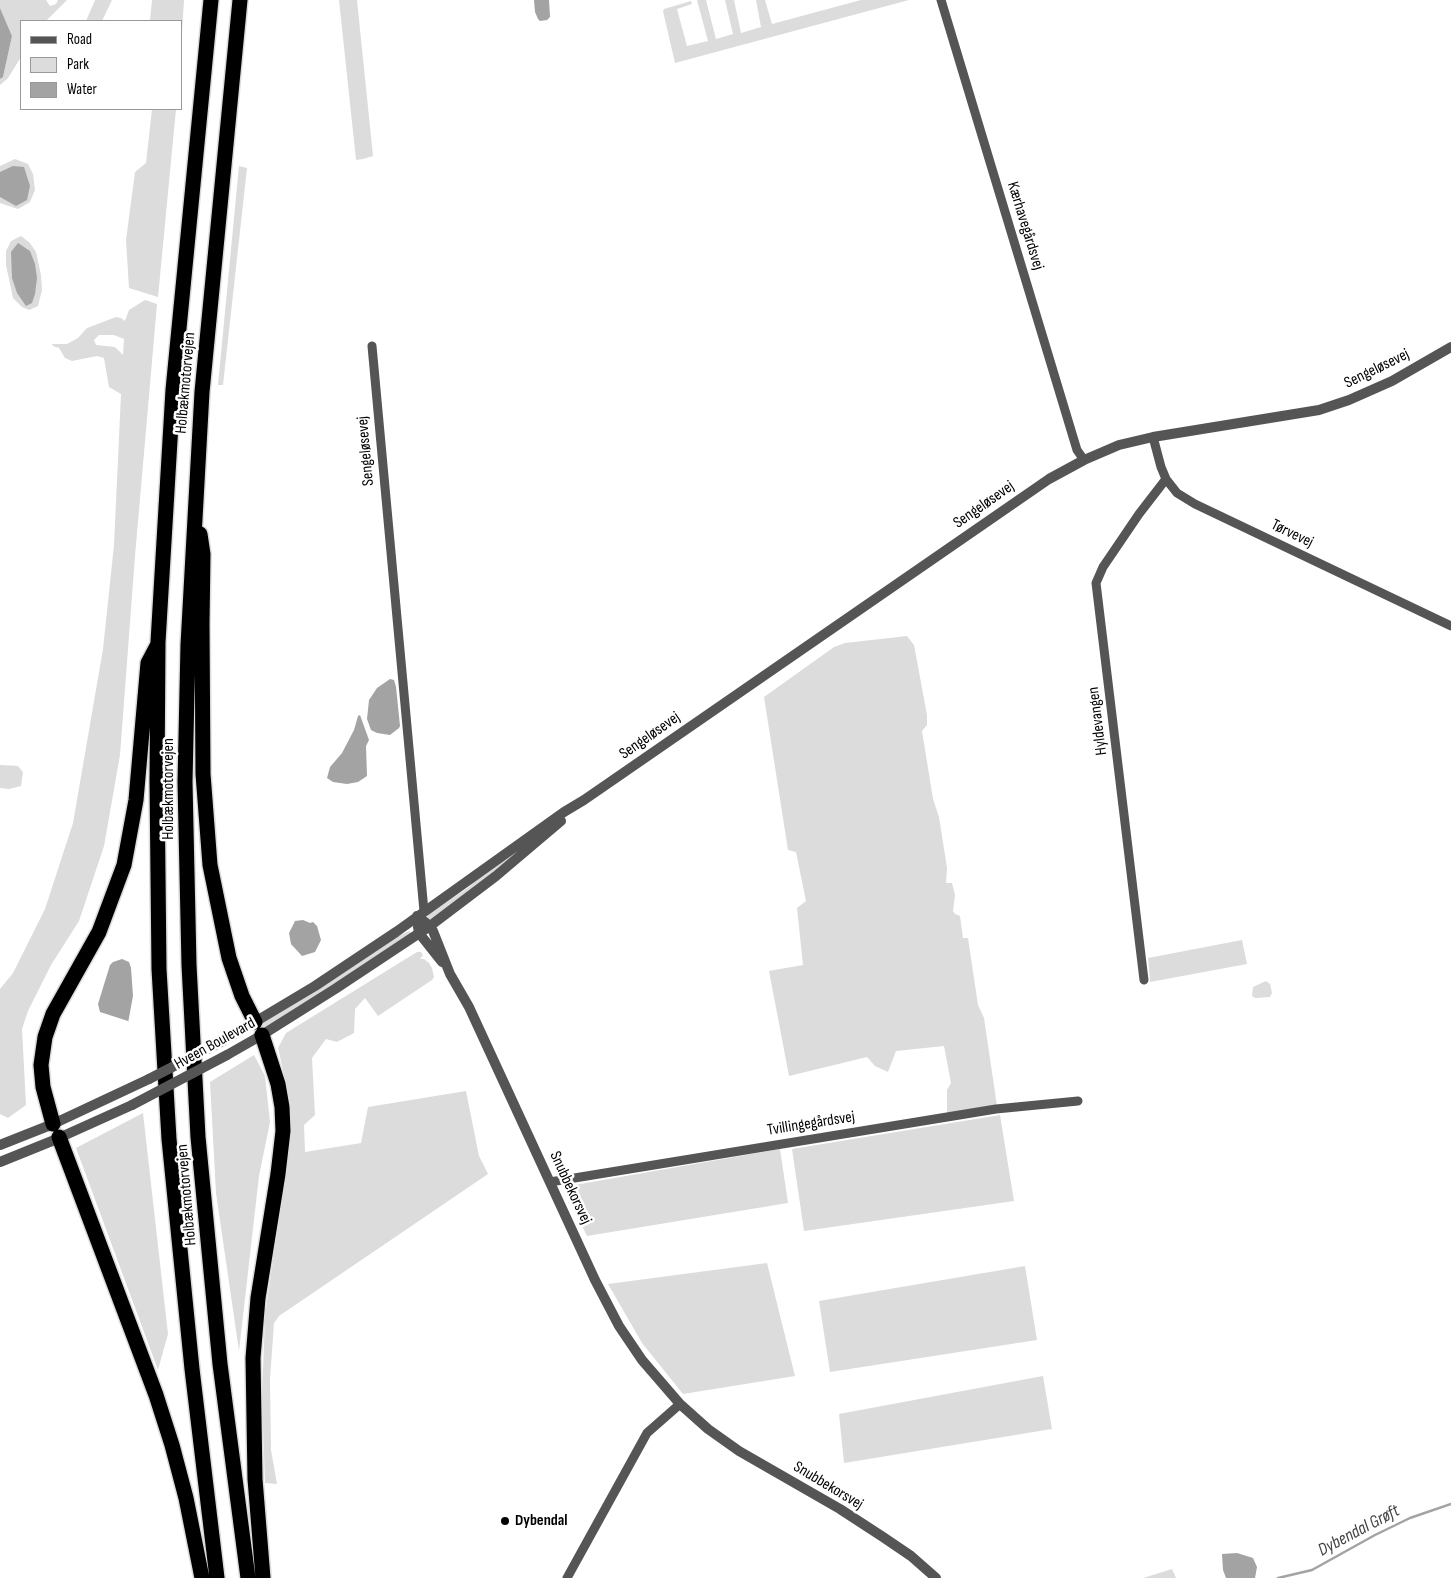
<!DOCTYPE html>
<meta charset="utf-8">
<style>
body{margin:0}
#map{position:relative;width:1451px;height:1578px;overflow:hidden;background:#fff;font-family:"Sofia Sans Condensed",sans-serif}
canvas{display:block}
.legend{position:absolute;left:20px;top:20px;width:162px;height:90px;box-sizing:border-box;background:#fff;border:1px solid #999;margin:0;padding:6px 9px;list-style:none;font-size:15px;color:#000}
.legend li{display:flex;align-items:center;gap:10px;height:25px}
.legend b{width:25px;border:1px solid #999}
</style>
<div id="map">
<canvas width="1451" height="1578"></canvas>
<ul class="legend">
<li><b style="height:6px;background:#555"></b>Road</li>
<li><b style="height:14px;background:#dcdcdc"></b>Park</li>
<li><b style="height:14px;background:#a3a3a3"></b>Water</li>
</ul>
</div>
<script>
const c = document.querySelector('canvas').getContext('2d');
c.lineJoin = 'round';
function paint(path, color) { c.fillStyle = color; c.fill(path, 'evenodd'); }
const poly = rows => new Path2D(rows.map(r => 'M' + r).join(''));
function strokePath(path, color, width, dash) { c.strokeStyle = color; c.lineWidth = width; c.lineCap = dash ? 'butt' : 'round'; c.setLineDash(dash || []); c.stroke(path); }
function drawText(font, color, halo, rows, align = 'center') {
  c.font = font + ' "Sofia Sans Condensed",sans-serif'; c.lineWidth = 5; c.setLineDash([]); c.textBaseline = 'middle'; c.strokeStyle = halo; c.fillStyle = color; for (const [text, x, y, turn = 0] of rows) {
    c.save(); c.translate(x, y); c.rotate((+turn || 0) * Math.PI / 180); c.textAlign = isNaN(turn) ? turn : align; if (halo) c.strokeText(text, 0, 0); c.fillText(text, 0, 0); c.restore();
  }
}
paint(poly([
 [0,0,46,0,50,6,56,4,58,0,67,0,46,21,21,21,21,57,8,78,0,85,0,79,3,77,12,36,0,8],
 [95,0,112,0,102,21,86,21],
 [152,0,184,0,181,47,181,21,150,21],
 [339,0,357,0,373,156,363,159,356,160],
 [697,0,706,0,716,39,733,34,725,0,734,0,741,33,761,27,756,0,765,0,772,24,861,0,909,0,675,63,663,11,664,9,691,1,692,4,677,9,687,46,708,41],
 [152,109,176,109,158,297,129,288,126,240,135,172,146,163],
 [15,159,28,164,33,174,35,190,30,202,18,209,0,203,0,166],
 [239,166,247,168,223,385,218,385],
 [21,236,30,243,36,252,41,275,42,290,38,306,29,310,22,307,13,298,6,265,6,251,11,241],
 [145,300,157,304,135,556,120,755,104,846,79,921,51,965,28,1011,22,1029,26,1105,8,1118,0,1114,0,989,13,973,45,909,73,823,103,649,114,545,121,394,109,387,104,358,97,356,72,361,65,358,59,348,53,346,52,344,67,344,78,338,87,328,116,317,121,318,125,321,129,310],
 [99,335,114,335,124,339,123,355,115,347,96,345,94,340],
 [907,636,914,645,927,715,927,725,922,731,933,799,939,817,947,868,946,883,952,883,955,895,953,911,955,914,960,916,963,938,968,938,978,1005,984,1018,997,1106,947,1114,947,1090,951,1083,944,1046,896,1051,888,1072,875,1066,867,1057,789,1076,769,971,803,965,797,908,806,901,796,852,788,850,764,697,834,647,845,643],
 [0,765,18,766,23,772,21,786,9,789,0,788],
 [549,826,477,887,432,919,428,919,427,917,429,914,469,887,487,869],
 [409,931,411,933,375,958,264,1029,259,1025,392,939],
 [1242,940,1247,964,1150,982,1148,958],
 [417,952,421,952,423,955,420,959,424,959,429,963,432,968,434,977,432,980,378,1016,365,998,355,1009,354,1033,337,1042,326,1039,312,1058,315,1115,304,1125,305,1152,361,1143,368,1107,466,1091,479,1156,488,1174,279,1316,274,1323,270,1379,271,1450,277,1484,265,1483,262,1398,265,1315,280,1214,291,1126,288,1092,278,1048,286,1033],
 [1266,981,1270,984,1272,993,1270,997,1255,998,1252,996,1253,987],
 [254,1055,265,1076,270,1122,259,1176,239,1351,216,1193,210,1082],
 [143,1113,168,1334,158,1370,76,1148],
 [1000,1115,1014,1201,804,1231,792,1149],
 [780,1149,788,1203,587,1236,563,1187],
 [767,1263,795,1376,683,1394,642,1343,608,1284],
 [1025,1266,1037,1340,830,1372,819,1301],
 [1043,1376,1052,1429,844,1463,839,1414],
 [1172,1569,1176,1578,1143,1578]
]), '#dcdcdc');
paint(poly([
 [534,0,549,0,550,17,547,20,540,21,538,19,535,12],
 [0,8,12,36,3,77,0,79],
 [13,166,24,167,30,186,27,200,16,206,0,197,0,172],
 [18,243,30,251,35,264,37,278,35,294,32,303,26,306,17,293,12,278,11,252],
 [390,679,394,680,396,687,400,726,399,728,390,735,377,733,371,730,367,719,369,700,377,688],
 [360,715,369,740,366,746,367,776,358,782,347,784,333,782,327,778,330,767,342,753,354,730,358,716],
 [303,920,310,923,313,922,317,926,321,940,315,952,302,956,291,944,289,933,295,921],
 [122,959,129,962,131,968,133,996,128,1023,128,1021,100,1012,98,1004,110,965,113,962],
 [1237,1553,1253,1558,1257,1567,1255,1578,1226,1578,1223,1570,1222,1554]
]), '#a3a3a3');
strokePath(poly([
 [1278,1578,1312,1570,1375,1535,1410,1518,1451,1504]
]), '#a3a3a3', 2.5);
const motorway = poly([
 [211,0,173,390,158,642,157,781,159,969,169,1139,192,1369,217,1578],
 [240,0,202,392,188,645,185,782,189,965,198,1137,220,1364,248,1578],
 [200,534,203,554,202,624,203,774,210,865,229,958,242,996,255,1022],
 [262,1035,278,1084,282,1107,283,1131,278,1174,258,1298,253,1358,255,1479,263,1578],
 [53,1124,43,1087,41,1065,45,1037,53,1014,99,932,124,865,136,800,148,663,157,646],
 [59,1137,156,1395,172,1445,186,1498,202,1578]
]);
strokePath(motorway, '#dbdbdb', 18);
strokePath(poly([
 [941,0,1077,450,1084,460],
 [372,346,424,911],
 [1153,437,1161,467,1166,479,1177,493,1195,504,1451,626],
 [1144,980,1096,583,1103,567,1139,514,1166,479],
 [550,1182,996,1109,1078,1101],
 [567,1578,647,1433,680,1404]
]), '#555', 9);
strokePath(poly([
 [417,916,430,926,433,931,450,974,469,1007,595,1280,619,1326,642,1360,680,1404,708,1429,739,1451,840,1509,883,1537,911,1556,936,1578],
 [418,927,419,933,442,962],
 [223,1041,315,986,396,932,564,812,584,800,1049,479,1084,460,1119,445,1153,437,1319,410,1349,400,1392,381,1451,347],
 [227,1055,262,1035,335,989,430,926,496,876,561,821],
 [0,1145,53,1124,149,1079],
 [0,1162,52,1141,132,1105]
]), '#555', 10);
strokePath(motorway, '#000', 15);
strokePath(poly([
 [149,1079,223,1041],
 [132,1105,227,1055]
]), '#555', 10);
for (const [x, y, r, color] of [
 [505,1521,5,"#000"]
]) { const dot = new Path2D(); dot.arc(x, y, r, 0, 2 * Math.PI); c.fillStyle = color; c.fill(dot); strokePath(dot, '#fff', 2); }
drawText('16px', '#000', '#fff', [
 ["Kærhavegårdsvej",1025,226,73],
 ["Sengeløsevej",1377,369,-26],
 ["Holbækmotorvejen",186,383,-85],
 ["Sengeløsevej",366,451,-95],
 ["Sengeløsevej",984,505,-35],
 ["Tørvevej",1292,534,26],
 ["Hyldevangen",1098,721,-97],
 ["Sengeløsevej",650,736,-35],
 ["Holbækmotorvejen",169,789,-90],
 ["Hveen Boulevard",215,1044,-29],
 ["Tvillingegårdsvej",811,1124,-9],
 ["Snubbekorsvej",570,1188,65],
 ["Holbækmotorvejen",187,1195,-95],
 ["Snubbekorsvej",828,1486,31]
]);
drawText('bold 16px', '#000', '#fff', [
 ["Dybendal",515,1521]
], 'left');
drawText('italic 18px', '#444', '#fff', [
 ["Dybendal Grøft",1359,1531,-28]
]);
</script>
